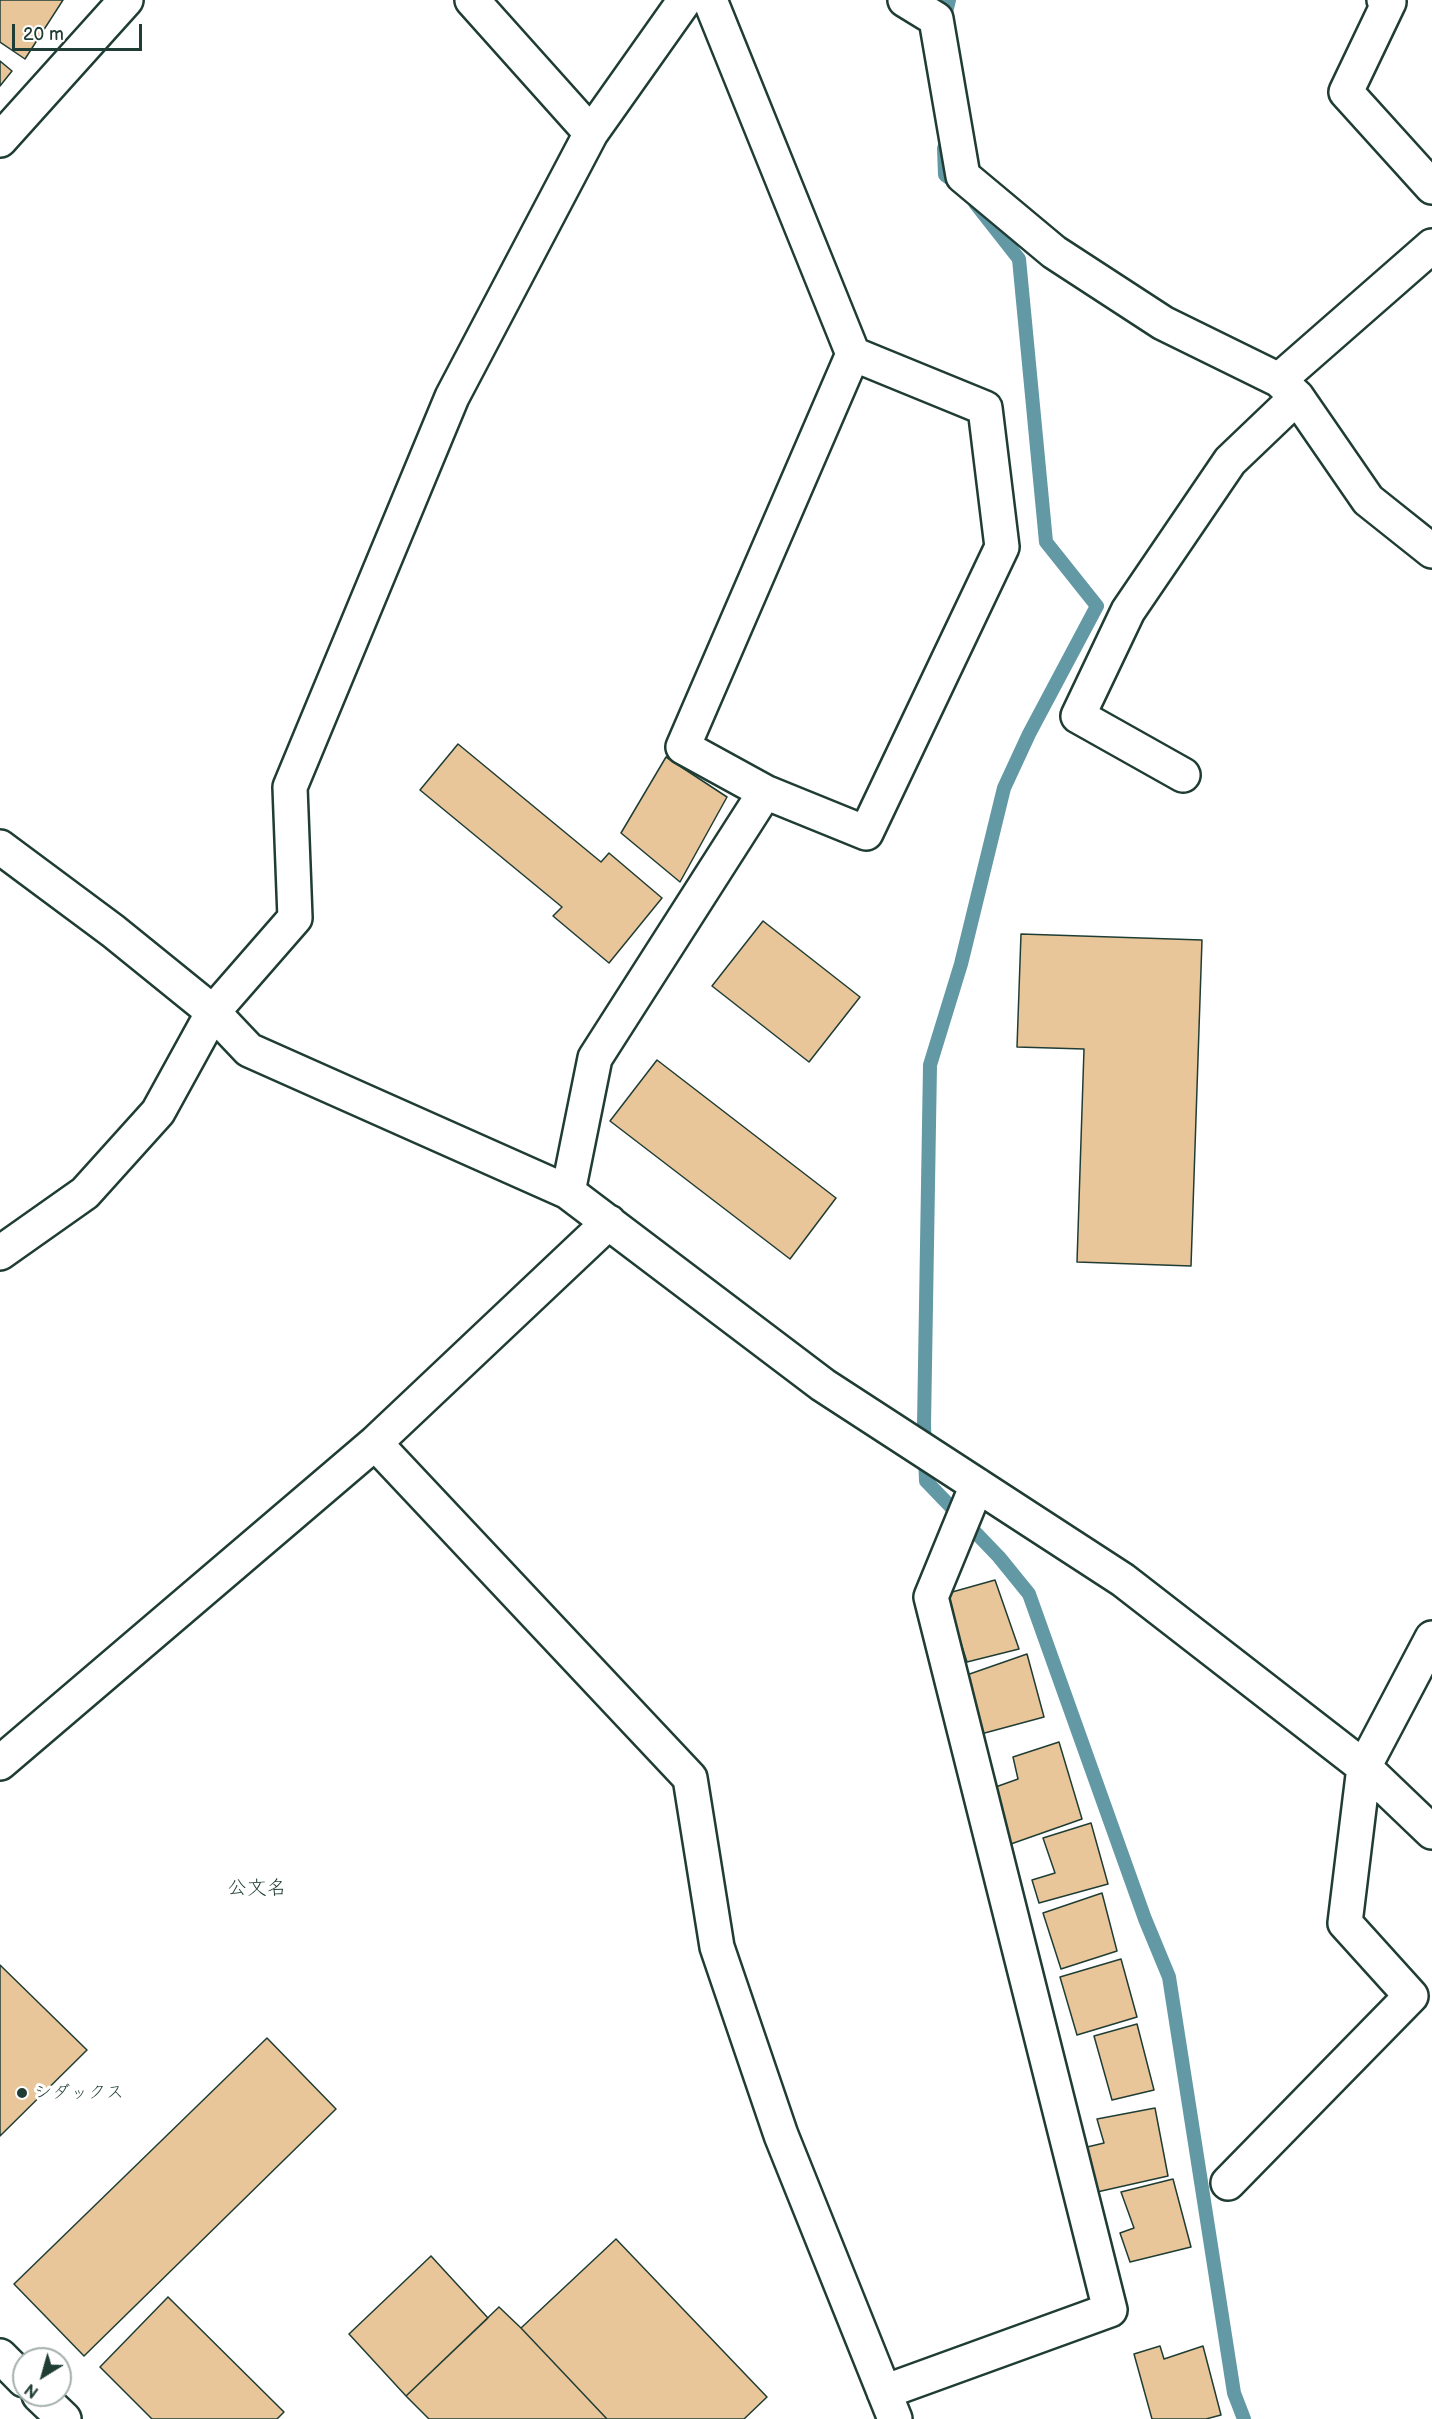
<!DOCTYPE html>
<meta charset="utf-8">
<style>
body{margin:0}
#map{position:relative;width:1432px;height:2419px;overflow:hidden;background:#fff;font-family:"Balsamiq Sans",sans-serif}
canvas{display:block}
.north{position:absolute;left:12px;top:2347px;width:60px;height:60px;box-sizing:border-box;background:#fff;border:2px solid #a5b1ae;border-radius:50%;rotate:217deg;font-size:16px;font-weight:700;line-height:24px;text-align:center;color:#1f3d34}
.north::after{content:'';display:block;margin:auto;width:21px;height:27px;background:#1f3d34;clip-path:polygon(50% 0,100% 100%,50% 72%,0 100%)}
.scale{position:absolute;left:12px;top:24px;width:130px;height:27px;box-sizing:border-box;border:3px solid #1f3d34;border-top:0;padding-left:8px;font-size:18px;line-height:21px;white-space:nowrap;color:#1f3d34;-webkit-text-stroke:4px #fff;paint-order:stroke}
</style>
<div id="map">
<canvas width="1432" height="2419"></canvas>
<div class="north">N</div>
<div class="scale">20 m</div>
</div>
<script>
const c = document.querySelector('canvas').getContext('2d');
c.lineJoin = 'round';
const poly = rows => new Path2D(rows.map(r => 'M' + r).join(''));
function strokePath(path, color, width, dash) { c.strokeStyle = color; c.lineWidth = width; c.lineCap = dash ? 'butt' : 'round'; c.setLineDash(dash || []); c.stroke(path); }
function paint(path, color) { c.fillStyle = color; c.fill(path, 'evenodd'); }
function drawText(font, color, halo, rows, align = 'center') {
  c.font = font + ' "Balsamiq Sans","Klee One",sans-serif'; c.lineWidth = 6; c.setLineDash([]); c.textBaseline = 'middle'; c.strokeStyle = halo; c.fillStyle = color; for (const [text, x, y, turn = 0] of rows) {
    c.save(); c.translate(x, y); c.rotate((+turn || 0) * Math.PI / 180); c.textAlign = isNaN(turn) ? turn : align; if (halo) c.strokeText(text, 0, 0); c.fillText(text, 0, 0); c.restore();
  }
}
strokePath(poly([
 [943,24,949,0],
 [944,148,945,175,961,186],
 [975,203,1019,259,1046,542,1097,606,1029,734,1004,788,961,964,930,1065,924,1425,926,1481,999,1557,1029,1594,1145,1919,1169,1977,1234,2393,1244,2419]
]), '#6299a4', 14);
const building = poly([
 [0,0,63,0,25,59,0,42,0,0],
 [0,61,12,71,0,86,0,61],
 [458,744,601,862,609,853,662,898,609,963,553,916,562,907,420,790,458,744],
 [666,757,727,797,680,882,621,833,666,757],
 [763,921,860,997,809,1062,712,986,763,921],
 [1021,934,1202,940,1191,1266,1077,1262,1084,1049,1017,1047,1021,934],
 [657,1060,836,1198,790,1259,610,1121,657,1060],
 [995,1580,1019,1649,967,1662,945,1594,995,1580],
 [1027,1654,1044,1717,981,1734,961,1677,1027,1654],
 [1059,1742,1082,1819,1008,1845,990,1789,1018,1779,1013,1757,1059,1742],
 [1091,1823,1108,1884,1039,1903,1032,1880,1055,1873,1043,1838,1091,1823],
 [1102,1893,1117,1951,1061,1969,1043,1913,1102,1893],
 [1121,1959,1137,2017,1077,2035,1060,1977,1121,1959],
 [0,1965,87,2050,0,2136,0,1965],
 [1137,2024,1154,2090,1112,2100,1094,2036,1137,2024],
 [267,2038,336,2109,84,2356,14,2284,267,2038],
 [1155,2108,1168,2176,1097,2192,1083,2148,1104,2143,1097,2119,1155,2108],
 [1173,2179,1191,2247,1130,2262,1120,2233,1134,2228,1121,2192,1173,2179],
 [616,2239,767,2397,744,2419,607,2419,521,2328,616,2239],
 [431,2256,488,2318,406,2396,349,2334,431,2256],
 [168,2297,284,2412,277,2419,152,2419,100,2367,168,2297],
 [499,2307,521,2328,607,2419,429,2419,406,2396,499,2307],
 [1160,2346,1164,2359,1203,2346,1221,2415,1206,2419,1152,2419,1134,2354,1160,2346]
]);
paint(building, '#e9c69a');
strokePath(building, '#1f3d34', 1.5);
const minor = poly([
 [472,0,591,133],
 [905,0,936,19,963,176,1054,252,1163,323,1279,380,1297,397,1368,500,1432,551],
 [1384,0,1389,2,1346,92,1432,187],
 [0,140,126,0],
 [1279,380,1432,246],
 [1183,775,1078,716,1128,611,1230,461,1297,397],
 [765,792,683,747,853,354],
 [0,847,113,931,213,1012,249,1050,568,1192,823,1385,1123,1580,1364,1767,1432,1832],
 [568,1192,595,1058,765,792,866,833,1002,547,985,408,853,354,710,0],
 [0,1253,85,1193,158,1112,213,1012,295,918,290,787,452,397,591,133,685,0],
 [375,1443,690,1778,717,1947,781,2135,895,2419],
 [0,1763,375,1443,609,1222],
 [1228,2183,1411,1996,1345,1923,1364,1767,1432,1638],
 [884,2392,1110,2310,931,1597,977,1485]
]);
const major = poly([
 [0,2356,24,2380],
 [39,2395,64,2419]
]);
strokePath(minor, '#1f3d34', 38);
strokePath(major, '#1f3d34', 38);
strokePath(minor, '#fff', 33);
strokePath(major, '#fff', 33);
for (const [x, y, r, color] of [
 [22,2093,6,"#1f3d34"]
]) { const dot = new Path2D(); dot.arc(x, y, r, 0, 2 * Math.PI); c.fillStyle = color; c.fill(dot); strokePath(dot, '#fff', 2); }
drawText('18px', '#1f3d34', '#fff', [
 ["シダックス",34,2093]
], 'left');
drawText('20px', '#1f3d34', '#fff', [
 ["公文名",257,1889]
]);
</script>
